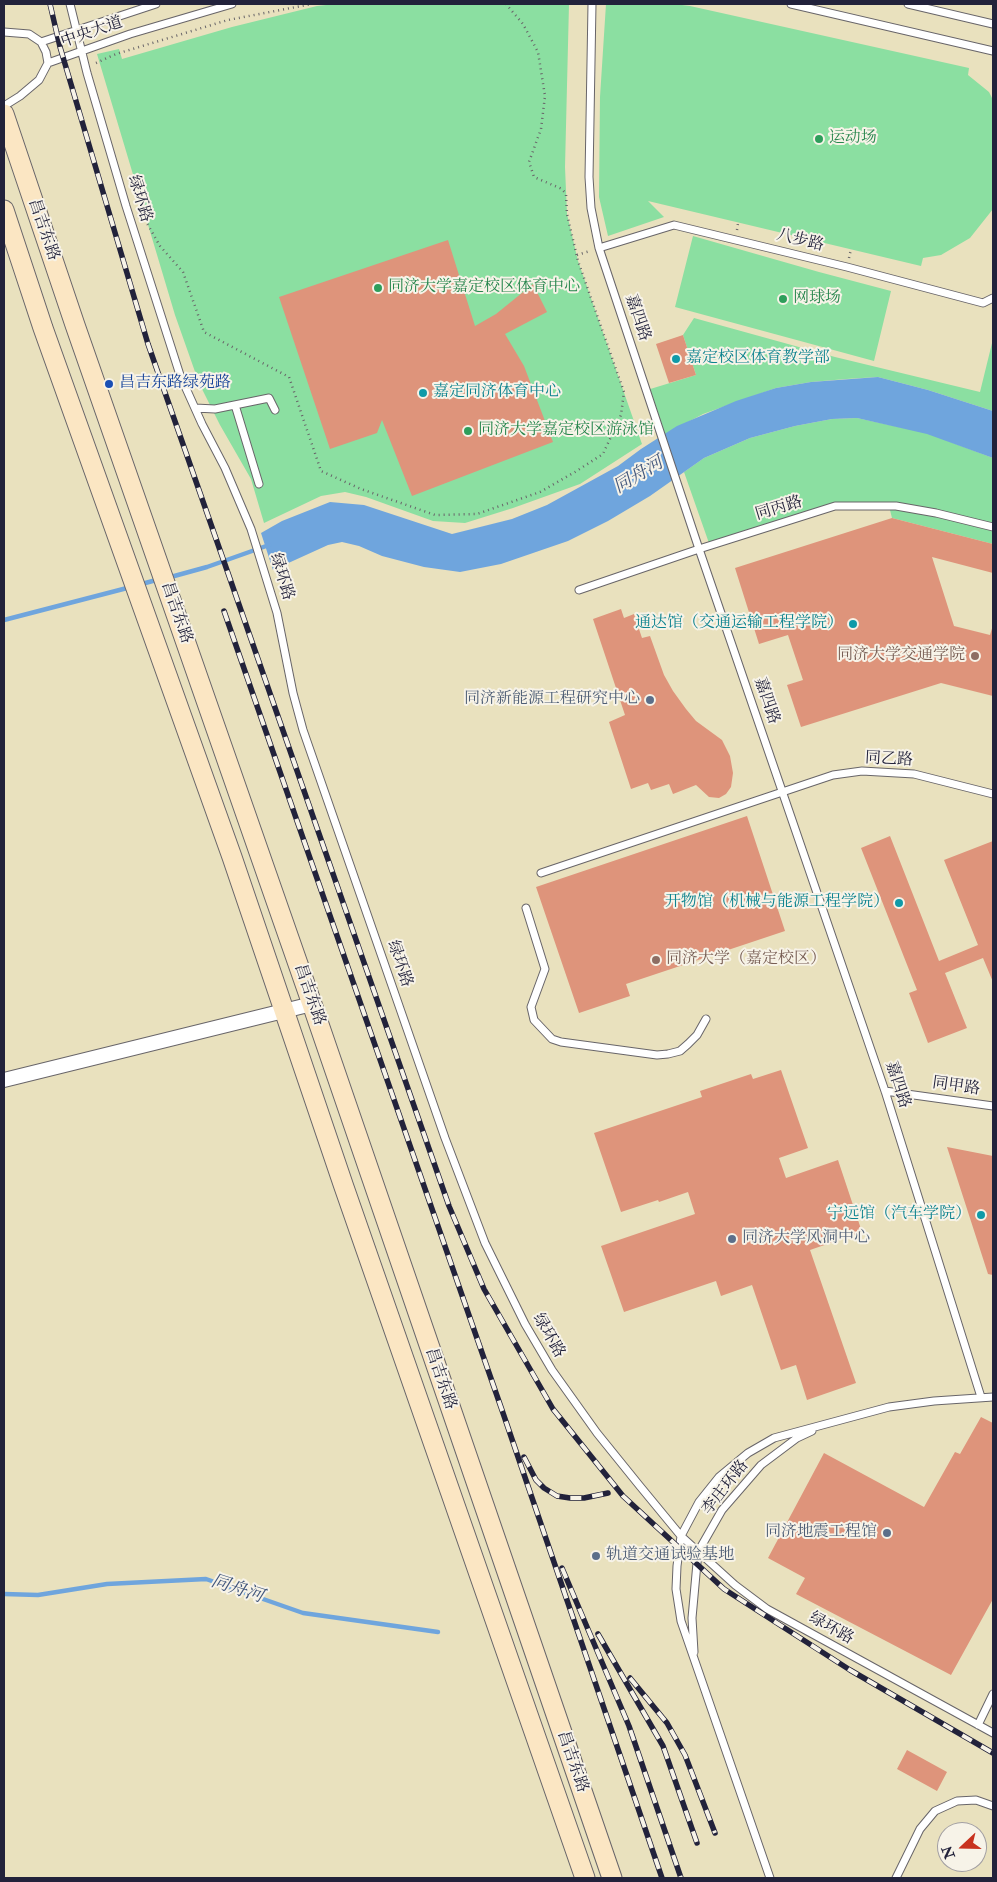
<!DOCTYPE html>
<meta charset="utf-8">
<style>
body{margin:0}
#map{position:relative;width:997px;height:1882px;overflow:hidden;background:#e9e1be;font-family:"IM FELL Double Pica",serif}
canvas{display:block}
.frame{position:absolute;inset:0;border:5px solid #22223b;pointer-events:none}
.north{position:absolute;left:937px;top:1822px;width:50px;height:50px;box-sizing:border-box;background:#f7f3e8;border:1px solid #a29fa3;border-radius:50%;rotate:249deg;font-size:14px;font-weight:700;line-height:20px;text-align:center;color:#22223b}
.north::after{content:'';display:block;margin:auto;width:18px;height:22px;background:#c8321e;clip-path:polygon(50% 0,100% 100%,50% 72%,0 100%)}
</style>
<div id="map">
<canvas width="997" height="1882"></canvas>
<div class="frame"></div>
<div class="north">N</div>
</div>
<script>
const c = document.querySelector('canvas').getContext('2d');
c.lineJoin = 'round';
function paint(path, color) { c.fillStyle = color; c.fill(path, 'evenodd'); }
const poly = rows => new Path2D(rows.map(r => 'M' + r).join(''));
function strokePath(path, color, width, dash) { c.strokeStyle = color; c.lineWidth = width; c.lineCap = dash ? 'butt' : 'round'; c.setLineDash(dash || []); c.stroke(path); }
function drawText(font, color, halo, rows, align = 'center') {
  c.font = font + ' "IM FELL Double Pica","Noto Serif SC",serif'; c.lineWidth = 4; c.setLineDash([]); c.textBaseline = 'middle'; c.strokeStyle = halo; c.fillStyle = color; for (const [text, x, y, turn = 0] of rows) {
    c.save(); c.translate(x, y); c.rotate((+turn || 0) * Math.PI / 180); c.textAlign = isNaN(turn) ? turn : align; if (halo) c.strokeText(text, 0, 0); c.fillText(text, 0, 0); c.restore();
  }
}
paint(poly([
 [335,4,569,4,565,167,567,214,578,261,642,444,580,484,513,508,465,523,433,521,366,497,345,492,321,496,264,523,251,479,220,425,199,383,175,315,97,54,119,49,122,59,232,27,317,6],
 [606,4,674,4,690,6,969,68,968,75,989,92,993,100,993,209,970,238,941,255,923,258,921,266,648,201,664,217,608,236,599,197,600,97],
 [693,236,819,272,891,291,874,361,675,307],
 [694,318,835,357,980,392,993,339,993,411,928,390,878,377,846,379,811,382,776,388,703,414,662,436,647,390,696,375,683,335],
 [857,418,927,433,993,458,993,544,892,518,889,506,835,506,710,546,684,472,704,458,750,438,795,426,832,419]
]), '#8bdfa1');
paint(poly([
 [878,377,928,390,993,411,993,458,927,434,857,418,832,419,795,426,750,438,704,458,650,496,608,521,568,541,501,564,460,572,424,567,382,556,359,546,342,542,328,545,273,570,261,533,282,521,330,502,364,505,452,534,512,519,547,505,618,466,641,449,677,426,736,401,776,388,811,382]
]), '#6fa5dd');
strokePath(poly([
 [167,578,207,567,269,545],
 [138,585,160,579],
 [4,620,131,587],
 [4,1594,38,1595,107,1584,206,1579,303,1613,438,1632]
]), '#6fa5dd', 4.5);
paint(poly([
 [448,240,475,326,496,314,533,284,547,312,505,334,524,366,553,442,412,496,382,420,377,433,330,449,279,297],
 [683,335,696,375,669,383,656,344],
 [892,518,993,544,993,573,932,557,954,626,990,635,993,625,993,696,941,683,801,727,787,685,803,680,788,635,759,644,735,568],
 [621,609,624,618,634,614,642,638,650,636,664,675,673,691,686,709,696,721,722,740,730,756,733,773,731,787,726,794,719,798,709,797,696,785,673,794,669,784,651,790,648,783,631,789,609,722,625,715,593,619],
 [747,816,785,931,626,984,630,996,579,1013,536,887],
 [890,836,939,961,978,945,944,860,993,841,993,982,983,958,945,973,967,1028,928,1043,909,993,917,990,861,848],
 [781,1070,808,1148,779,1158,786,1178,838,1160,862,1232,810,1250,856,1383,807,1400,796,1365,781,1370,752,1285,721,1296,716,1281,624,1312,601,1246,695,1214,688,1192,659,1202,658,1200,621,1212,594,1133,702,1097,700,1091,751,1074,753,1079],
 [947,1147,993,1156,993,1275,988,1274],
 [981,1417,993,1423,993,1599,951,1675,796,1594,805,1578,768,1558,824,1453,924,1507,955,1452,960,1454],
 [907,1750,947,1772,937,1791,897,1769]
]), '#de947b');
const lane = poly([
 [70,4,87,73,126,206,180,375,202,424,225,468,251,529,277,613,293,693,303,730,445,1138,485,1243,525,1324,552,1370,597,1433,639,1485,681,1536,735,1585,767,1609,993,1733],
 [592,4,589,177,591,208,599,248,699,549,885,1091,981,1397],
 [791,4,993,51],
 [908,4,993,24],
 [4,32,29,34,41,42,46,52,48,63,39,80,20,96,4,106],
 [41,42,156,4],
 [48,63,130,34,232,4],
 [599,248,674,225,847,267,983,303,993,298],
 [235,405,259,484],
 [195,408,215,409,269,398,275,410],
 [579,590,699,549,835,506,896,506,936,513,993,527],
 [541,873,833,775,862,771,914,774,993,794],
 [526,908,545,969,531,1007,534,1020,552,1039,561,1042,657,1055,668,1054,680,1051,688,1044,697,1035,706,1019],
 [885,1091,993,1106],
 [694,1652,692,1618,698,1552,722,1510,761,1465,797,1438,812,1431],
 [978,1725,993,1694],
 [770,1878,681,1621,676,1589,677,1566,681,1536,699,1502,719,1477,748,1453,774,1438,889,1407,934,1401,993,1397],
 [896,1878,920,1829,935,1811,957,1801,976,1800,993,1806]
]);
const street = poly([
 [4,1080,312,1004]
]);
const secondary = poly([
 [4,114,75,325,312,1004,612,1878],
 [4,210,43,328,232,857,344,1187,585,1878]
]);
strokePath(lane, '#686569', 9);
strokePath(street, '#686569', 16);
strokePath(secondary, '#686569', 21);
strokePath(poly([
 [96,63,116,54,228,20,312,4],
 [140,211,160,246,183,272,204,332,289,377,321,471,361,489,435,515,477,514,540,492,575,472,603,454,621,415,624,392,578,261,567,214,566,194,562,189,534,177,529,162,541,129,545,96,538,52,523,24,506,4],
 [737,230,738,223],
 [577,255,590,251],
 [849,258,851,249]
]), '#686569', 2.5, [1, 4]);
strokePath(lane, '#fff', 7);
strokePath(street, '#fff', 14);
strokePath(secondary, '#fbe6c3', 19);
const rail = poly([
 [50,4,60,47,148,344,449,1206,484,1289,553,1409,623,1496,724,1589,850,1670,993,1753],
 [224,611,503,1413,662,1878],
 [524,1457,536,1480,544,1488,557,1496,570,1498,584,1498,608,1493],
 [562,1568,629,1726,681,1878],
 [598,1634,663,1746,697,1843],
 [630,1678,667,1723,685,1755,715,1833]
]);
strokePath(rail, '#22223b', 5.5);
strokePath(rail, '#f7f3e8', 4, [11]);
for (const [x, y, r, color] of [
 [819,139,5,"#2e9e5b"],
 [378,288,5,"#2e9e5b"],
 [783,299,5,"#2e9e5b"],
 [676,359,5,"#0f9aa8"],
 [109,384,5,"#1a4fb4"],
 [423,393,5,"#0f9aa8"],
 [468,431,5,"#2e9e5b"],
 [853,624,5,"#0f9aa8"],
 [975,656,5,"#8d6e63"],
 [650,700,5,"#5c6f8a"],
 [899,903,5,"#0f9aa8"],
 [656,960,5,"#8d6e63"],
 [981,1215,5,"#0f9aa8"],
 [732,1239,5,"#5c6f8a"],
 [887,1533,5,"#5c6f8a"],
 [596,1556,5,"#5c6f8a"]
]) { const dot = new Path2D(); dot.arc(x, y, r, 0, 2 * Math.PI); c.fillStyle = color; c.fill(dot); strokePath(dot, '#f7f3e8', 2); }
drawText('16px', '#22223b', '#f7f3e8', [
 ["中央大道",92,33,-19],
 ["绿环路",139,199,73],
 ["昌吉东路",43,230,71],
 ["八步路",800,241,14],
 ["嘉四路",637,318,71],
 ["同丙路",779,509,-17],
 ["绿环路",281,577,73],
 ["昌吉东路",176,613,71],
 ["嘉四路",766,701,71],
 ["同乙路",889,760,3],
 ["绿环路",399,964,71],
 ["昌吉东路",309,995,71],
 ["嘉四路",897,1085,72],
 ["同甲路",956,1087,8],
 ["绿环路",548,1336,60],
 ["昌吉东路",440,1379,71],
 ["李庄环路",726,1488,-52],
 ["绿环路",831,1629,29],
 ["昌吉东路",572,1762,71]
]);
drawText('16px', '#27864d', '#f7f3e8', [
 ["运动场",829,139],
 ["同济大学嘉定校区体育中心",388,288],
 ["网球场",793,299],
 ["同济大学嘉定校区游泳馆",478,431]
], 'left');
drawText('16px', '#0d838f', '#f7f3e8', [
 ["嘉定校区体育教学部",686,359,"left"],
 ["嘉定同济体育中心",433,393,"left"],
 ["通达馆（交通运输工程学院）",843,624],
 ["开物馆（机械与能源工程学院）",889,903],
 ["宁远馆（汽车学院）",971,1215]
], 'right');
drawText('16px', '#164399', '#f7f3e8', [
 ["昌吉东路绿苑路",119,384]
], 'left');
drawText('16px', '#785e54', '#f7f3e8', [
 ["同济大学交通学院",965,656],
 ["同济大学（嘉定校区）",666,960,"left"]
], 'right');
drawText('16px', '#4e5e75', '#f7f3e8', [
 ["同济新能源工程研究中心",640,700],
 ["同济大学风洞中心",742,1239,"left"],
 ["同济地震工程馆",877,1533],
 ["轨道交通试验基地",606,1556,"left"]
], 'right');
drawText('italic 18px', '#41567c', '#f7f3e8', [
 ["同舟河",639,476,-31],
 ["同舟河",237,1590,18]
]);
</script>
